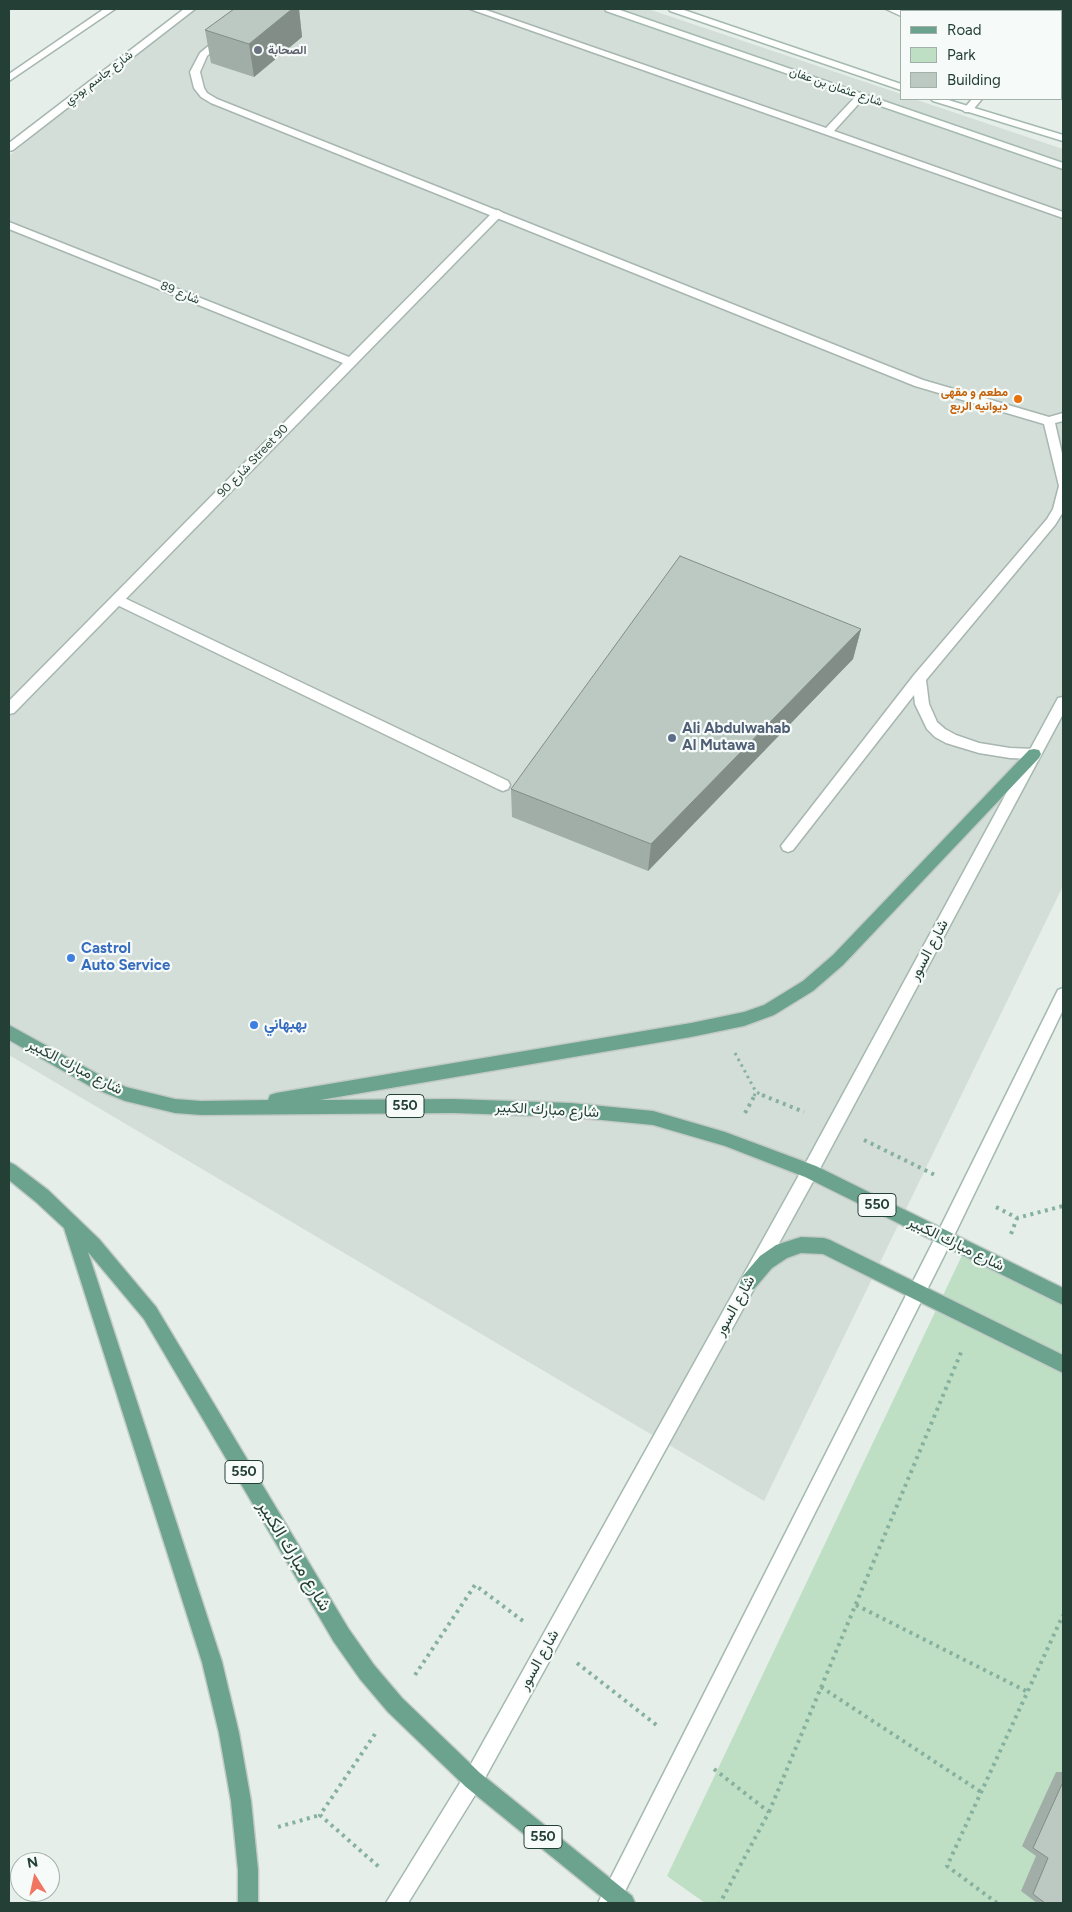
<!DOCTYPE html>
<meta charset="utf-8">
<style>
body{margin:0}
#map{position:relative;width:1072px;height:1912px;overflow:hidden;background:#e5eee9;font-family:Figtree,sans-serif}
canvas{display:block}
.frame{position:absolute;inset:0;border:10px solid #244036;pointer-events:none}
.legend{position:absolute;left:900px;top:10px;width:162px;height:90px;box-sizing:border-box;background:#f6faf8;border:1px solid #a2b0aa;margin:0;padding:6px 9px;list-style:none;font-size:15px;color:#244036}
.legend li{display:flex;align-items:center;gap:10px;height:25px}
.legend b{width:25px;border:1px solid #a2b0aa}
.north{position:absolute;left:10px;top:1852px;width:50px;height:50px;box-sizing:border-box;background:#f6faf8;border:1px solid #a2b0aa;border-radius:50%;rotate:350deg;font-size:14px;font-weight:700;line-height:20px;text-align:center;color:#244036}
.north::after{content:'';display:block;margin:auto;width:18px;height:22px;background:#f07662;clip-path:polygon(50% 0,100% 100%,50% 72%,0 100%)}
</style>
<div id="map">
<canvas width="1072" height="1912"></canvas>
<div class="frame"></div>
<ul class="legend">
<li><b style="height:6px;background:#6ba38f"></b>Road</li>
<li><b style="height:14px;background:#bfdfc4"></b>Park</li>
<li><b style="height:14px;background:#bbc9c2"></b>Building</li>
</ul>
<div class="north">N</div>
</div>
<script>
const c = document.querySelector('canvas').getContext('2d');
c.lineJoin = 'round';
function paint(path, color) { c.fillStyle = color; c.fill(path, 'evenodd'); }
const poly = rows => new Path2D(rows.map(r => 'M' + r).join(''));
function strokePath(path, color, width, dash) { c.strokeStyle = color; c.lineWidth = width; c.lineCap = dash ? 'butt' : 'round'; c.setLineDash(dash || []); c.stroke(path); }
function drawText(font, color, halo, rows, align = 'center') {
  c.font = font + ' Figtree,Vazirmatn,sans-serif'; c.lineWidth = 4.5; c.setLineDash([]); c.textBaseline = 'middle'; c.strokeStyle = halo; c.fillStyle = color; for (const [text, x, y, turn = 0] of rows) {
    c.save(); c.translate(x, y); c.rotate((+turn || 0) * Math.PI / 180); c.textAlign = isNaN(turn) ? turn : align; if (halo) c.strokeText(text, 0, 0); c.fillText(text, 0, 0); c.restore();
  }
}
paint(poly([
 [196,9,648,9,901,94,901,99,914,99,1063,149,1063,886,764,1501,9,1055,9,156,112,69]
]), '#d4ded8');
paint(poly([
 [965,1249,1063,1304,1063,1903,705,1903,667,1876]
]), '#bfdfc4');
const lane = poly([
 [104,9,115,9,9,81,9,74,104,9],
 [470,9,483,9,826,128,858,94,864,94,864,98,834,131,1063,212,1063,218,470,9],
 [886,9,899,9,904,11,901,11,901,16,886,9],
 [1033,9,1042,9,1040,11,1032,11,1033,9],
 [224,33,229,36,207,56,200,72,204,88,207,93,217,99,923,380,1049,417,1063,413,1063,421,1055,423,1063,458,1063,512,1055,525,926,680,929,704,937,722,945,729,956,735,979,743,1010,748,1034,749,1039,750,1041,754,1039,758,1034,759,1010,758,979,753,946,743,935,737,927,729,915,704,914,695,793,850,788,852,783,850,781,846,914,675,1047,519,1053,509,1059,486,1044,424,915,386,211,103,201,97,194,88,190,72,200,53,224,33],
 [1061,68,1063,69,1063,75,1061,74,1061,68],
 [972,99,982,99,971,112,965,112,963,110,972,99],
 [118,595,508,781,510,785,508,789,503,791,498,789,113,603,112,600,113,597,118,595]
]);
const street = poly([
 [184,9,195,9,13,150,9,151,9,143,184,9],
 [498,210,503,213,502,215,14,713,9,714,9,701,343,363,9,229,9,222,349,357,494,211,498,210]
]);
const secondary = poly([
 [605,9,617,9,1063,163,1063,169,606,11,605,9],
 [669,9,681,9,901,84,901,90,670,11,669,9],
 [931,99,945,99,1063,135,1063,141,933,101,931,99],
 [1063,697,1063,714,816,1176,480,1787,408,1903,386,1903,466,1773,804,1166,1058,698,1063,697],
 [1063,988,1063,1010,950,1244,619,1903,598,1903,938,1232,1058,990,1063,988]
]);
const primary = poly([
 [1034,749,1039,750,1041,754,1039,758,843,965,813,991,774,1015,744,1026,691,1037,320,1100,453,1099,571,1103,653,1111,725,1132,816,1166,1063,1288,1063,1305,805,1177,725,1146,653,1125,571,1117,453,1113,201,1115,175,1113,125,1101,93,1088,9,1040,9,1025,105,1078,126,1087,175,1099,201,1101,268,1100,270,1095,276,1093,691,1023,744,1012,764,1005,803,981,833,955,1029,750,1034,749],
 [9,1162,15,1165,48,1190,99,1239,156,1307,348,1628,374,1665,402,1698,480,1773,632,1896,635,1903,609,1903,466,1787,388,1712,360,1679,334,1642,144,1319,88,1252,222,1662,239,1733,251,1801,258,1870,258,1903,238,1903,238,1870,231,1801,219,1733,202,1662,64,1228,36,1202,9,1180,9,1162],
 [801,1237,824,1238,830,1240,1063,1355,1063,1373,823,1254,801,1253,787,1258,772,1268,754,1289,748,1291,742,1289,740,1283,742,1277,760,1256,776,1245,801,1237]
]);
strokePath(lane, '#a7b6b0', 3);
strokePath(street, '#a7b6b0', 3);
strokePath(secondary, '#a4bab0', 3);
strokePath(primary, '#c2cac7', 3);
strokePath(poly([
 [735,1053,756,1092,765,1096],
 [754,1096,756,1092]
]), '#86b19f', 3, [2.5, 4]);
strokePath(poly([
 [762,1095,804,1112],
 [745,1113,755,1095],
 [864,1140,937,1176],
 [996,1207,1017,1218,1063,1206],
 [1011,1234,1017,1218],
 [856,1605,1028,1692],
 [577,1663,659,1727],
 [415,1675,475,1585,523,1621],
 [821,1687,981,1792],
 [375,1734,320,1815,379,1867],
 [714,1769,769,1812,720,1903],
 [769,1812,962,1350],
 [278,1827,320,1815],
 [997,1903,947,1866,1063,1615]
]), '#86b19f', 4, [3, 4.5]);
paint(lane, '#fff');
paint(street, '#fff');
paint(secondary, '#fff');
paint(primary, '#6ba38f');
paint(poly([
 [234,9,299,9,302,37,254,77,211,63,205,30],
 [861,629,853,659,648,871,512,817,511,789],
 [1056,1772,1063,1772,1063,1903,1037,1903,1021,1891,1036,1856,1022,1846]
]), '#a1ada7');
paint(poly([
 [292,9,299,9,302,37,254,77,249,44],
 [861,629,853,659,648,871,651,844]
]), '#838d88');
const building = poly([
 [234,9,292,9,249,44,205,30,234,9],
 [680,556,861,629,651,844,511,789,680,556],
 [1063,1782,1063,1903,1045,1903,1033,1894,1048,1858,1033,1848,1063,1782]
]);
paint(building, '#bbc9c2');
strokePath(building, '#838d88', 1);
for (const [x, y, r, color] of [
 [258,50,5,"#6b7280"],
 [1018,399,5,"#e8710a"],
 [672,738,5,"#5c6f8a"],
 [71,958,5,"#3f7fe0"],
 [254,1025,5,"#3f7fe0"]
]) { const dot = new Path2D(); dot.arc(x, y, r, 0, 2 * Math.PI); c.fillStyle = color; c.fill(dot); strokePath(dot, '#f6faf8', 2); }
drawText('bold 12px', '#5b616d', '#f6faf8', [
 ["الصحابة",268,50]
], 'left');
drawText('12px', '#244036', '#f6faf8', [
 ["شارع جاسم بودي",99,78,-37],
 ["شارع عثمان بن عفان",836,87,19],
 ["شارع 89",180,293,22],
 ["شارع 90 Street 90",253,461,-46]
]);
drawText('bold 12px', '#c56008', '#f6faf8', [
 ["مطعم و مقهى",1008,392],
 ["ديوانيه الربع",1008,406]
], 'right');
for (const [x, y, w] of [
 [405,1106,38],
 [877,1205,38],
 [244,1472,38],
 [543,1837,38]
]) { const box = new Path2D(); box.roundRect(x - w / 2, y - 11.5, w, 23, 4); c.fillStyle = '#f6faf8'; c.fill(box); strokePath(box, '#244036', 1); }
drawText('bold 14px', '#244036', null, [
 ["550",405,1106],
 ["550",877,1205],
 ["550",244,1472],
 ["550",543,1837]
]);
drawText('bold 15px', '#4e5e75', '#f6faf8', [
 ["Ali Abdulwahab",682,729],
 ["Al Mutawa",682,746]
], 'left');
drawText('bold 15px', '#366cbe', '#f6faf8', [
 ["Castrol",81,949],
 ["Auto Service",81,966],
 ["بهبهاني",264,1025]
], 'left');
drawText('15px', '#244036', '#f6faf8', [
 ["شارع السور",929,950,-62],
 ["شارع مبارك الكبير",75,1067,27],
 ["شارع مبارك الكبير",547,1110,3],
 ["شارع مبارك الكبير",956,1244,26],
 ["شارع السور",735,1306,-61],
 ["شارع السور",539,1660,-61]
]);
drawText('18px', '#244036', '#f6faf8', [
 ["شارع مبارك الكبير",294,1556,59]
]);
</script>
